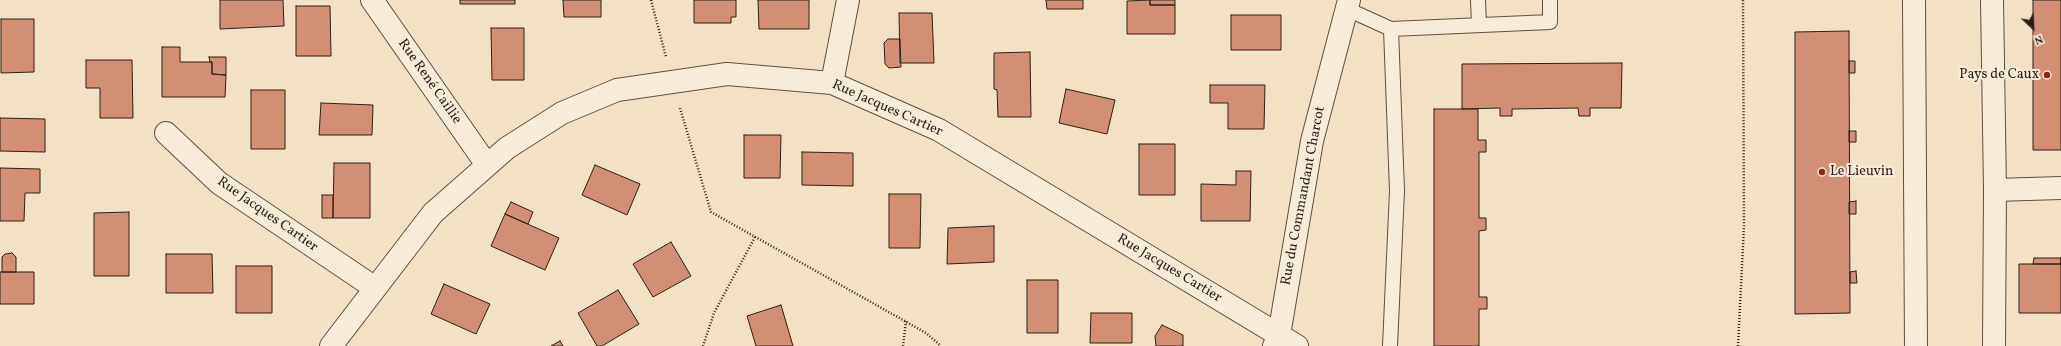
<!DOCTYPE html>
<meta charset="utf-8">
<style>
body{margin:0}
#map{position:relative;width:2061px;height:346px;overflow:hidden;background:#f3e1c6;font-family:Vollkorn,serif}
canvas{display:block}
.north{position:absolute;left:2013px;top:8px;width:40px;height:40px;-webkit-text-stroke:3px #f7ecda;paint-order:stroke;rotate:155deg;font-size:11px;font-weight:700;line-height:16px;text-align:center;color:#2f1e18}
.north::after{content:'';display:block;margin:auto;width:14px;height:18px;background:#2f1e18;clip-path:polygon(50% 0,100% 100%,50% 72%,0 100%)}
</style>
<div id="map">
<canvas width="2061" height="346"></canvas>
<div class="north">N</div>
</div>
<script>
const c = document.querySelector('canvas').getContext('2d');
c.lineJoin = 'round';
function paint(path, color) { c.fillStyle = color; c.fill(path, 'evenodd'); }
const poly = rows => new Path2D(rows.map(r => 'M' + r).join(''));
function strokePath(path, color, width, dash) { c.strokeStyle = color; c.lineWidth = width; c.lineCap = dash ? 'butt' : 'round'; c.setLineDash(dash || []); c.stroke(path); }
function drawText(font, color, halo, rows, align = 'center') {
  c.font = font + ' Vollkorn,serif'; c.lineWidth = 4; c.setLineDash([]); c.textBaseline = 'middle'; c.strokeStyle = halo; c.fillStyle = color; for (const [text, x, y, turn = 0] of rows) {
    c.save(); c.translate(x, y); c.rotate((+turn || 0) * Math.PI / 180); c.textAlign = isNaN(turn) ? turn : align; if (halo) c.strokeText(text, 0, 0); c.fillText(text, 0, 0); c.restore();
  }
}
const building = poly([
 [220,0,283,0,284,26,220,29,220,0],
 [460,0,515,0,515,4,460,4,460,0],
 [563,0,601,0,601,17,564,17,563,0],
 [694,0,736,0,736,17,731,17,731,23,694,23,694,0],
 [758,0,809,0,809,29,759,29,758,0],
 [1046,0,1083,0,1083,9,1047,9,1046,0],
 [1150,0,1150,5,1175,5,1175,34,1127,34,1127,1,1150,0],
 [1150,0,1175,0,1175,5,1150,5,1150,0],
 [2033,0,2061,0,2061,150,2033,150,2033,0],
 [296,6,330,6,331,56,296,56,296,6],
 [899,13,932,13,934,63,900,63,899,13],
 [1231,15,1281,15,1281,50,1231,50,1231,15],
 [1,19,34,19,34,72,1,73,1,19],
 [491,28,524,28,524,80,492,80,491,28],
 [1849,31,1850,313,1795,314,1795,32,1849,31],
 [888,39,900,39,901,67,889,68,885,64,884,43,888,39],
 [162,47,180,47,180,62,212,62,212,74,226,75,225,97,162,97,162,47],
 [1030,52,1031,117,998,117,997,90,994,89,994,53,1030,52],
 [209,57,226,57,226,75,212,74,212,62,210,62,209,57],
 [86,60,132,60,133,118,100,118,100,88,86,88,86,60],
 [1849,61,1855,61,1855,73,1849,73,1849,61],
 [1622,63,1621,108,1590,108,1590,116,1579,116,1578,108,1512,109,1512,116,1500,116,1500,108,1462,109,1462,64,1622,63],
 [1210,85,1265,85,1264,129,1228,129,1228,103,1210,103,1210,85],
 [1066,89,1115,100,1107,134,1059,123,1066,89],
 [251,90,285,90,285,149,251,149,251,90],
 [321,103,373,105,372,135,319,135,321,103],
 [1434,109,1478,109,1478,140,1486,140,1486,152,1479,152,1479,218,1486,218,1486,230,1479,231,1479,297,1487,297,1487,309,1479,309,1479,346,1434,346,1434,109],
 [0,118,45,119,45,152,0,151,0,118],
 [1849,131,1856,131,1856,142,1849,142,1849,131],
 [744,135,781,135,780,178,744,178,744,135],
 [1139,144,1175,144,1175,195,1139,195,1139,144],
 [802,152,853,153,853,186,802,185,802,152],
 [334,163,370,163,370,218,333,218,334,163],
 [595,165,640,184,627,215,582,195,595,165],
 [0,168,40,169,40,193,25,193,24,221,0,221,0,168],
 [1236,171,1251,171,1250,221,1201,221,1201,184,1236,185,1236,171],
 [889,194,921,194,920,248,889,248,889,194],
 [322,195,333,195,333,218,322,218,322,195],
 [1856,201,1856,214,1849,214,1849,202,1856,201],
 [511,202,533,212,528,224,505,214,511,202],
 [129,212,129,276,94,276,94,213,129,212],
 [505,214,559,238,545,270,491,246,505,214],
 [994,226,994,262,947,264,948,228,994,226],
 [671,242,691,276,653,297,633,264,671,242],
 [12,253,16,257,16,272,2,272,2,257,5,254,12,253],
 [166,254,212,254,213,293,166,293,166,254],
 [2034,258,2061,258,2061,264,2033,264,2034,258],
 [2061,258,2061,313,2019,313,2019,264,2061,264,2061,258],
 [236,266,272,266,272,313,236,313,236,266],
 [1856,271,1857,283,1850,283,1850,272,1856,271],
 [0,272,34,272,34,304,0,304,0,272],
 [1027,280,1058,280,1058,333,1027,333,1027,280],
 [444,284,490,304,476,334,431,314,444,284],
 [618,290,639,324,602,346,597,346,578,313,618,290],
 [781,305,793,346,756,346,747,316,781,305],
 [1091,313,1132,313,1132,343,1090,343,1091,313],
 [1162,325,1183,335,1183,346,1156,346,1155,336,1162,325],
 [560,341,563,346,551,346,560,341]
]);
paint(building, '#d38f74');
strokePath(building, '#2f1e18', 1);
const service = poly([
 [1478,0,1479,25],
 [1347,9,1391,29,1550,22,1550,0],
 [1390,346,1397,191,1391,29]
]);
const minor = poly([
 [372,0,487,165],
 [1914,0,1916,346],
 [1992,0,1995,190],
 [832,83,848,0],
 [166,133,219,183,375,288],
 [331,346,433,213,507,148,562,113,617,90,727,74,832,83,939,130,1297,346],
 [1274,346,1279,335,1312,141,1349,0],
 [1994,346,1995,190,2061,188]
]);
strokePath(service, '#604f44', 16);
strokePath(minor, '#604f44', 24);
strokePath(poly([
 [651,0,666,57],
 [680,108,711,212,926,333,941,346],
 [703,346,714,313,755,237],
 [903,346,906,321],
 [1738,346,1744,226,1743,0]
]), '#2f1e18', 2.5, [1, 2]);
strokePath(service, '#f7ecda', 14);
strokePath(minor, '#f7ecda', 22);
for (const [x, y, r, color] of [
 [2047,75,4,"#8f2418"],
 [1822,172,4,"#8f2418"]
]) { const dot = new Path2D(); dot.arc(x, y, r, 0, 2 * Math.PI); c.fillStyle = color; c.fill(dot); strokePath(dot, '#f7ecda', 1.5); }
drawText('14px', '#2f1e18', '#f7ecda', [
 ["Pays de Caux",2039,75],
 ["Le Lieuvin",1830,172,"left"]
], 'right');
drawText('14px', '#2f1e18', '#f7ecda', [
 ["Rue René Caillie",429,82,55],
 ["Rue Jacques Cartier",887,109,24],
 ["Rue du Commandant Charcot",1304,196,-79],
 ["Rue Jacques Cartier",267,215,35],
 ["Rue Jacques Cartier",1169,269,31]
]);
</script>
